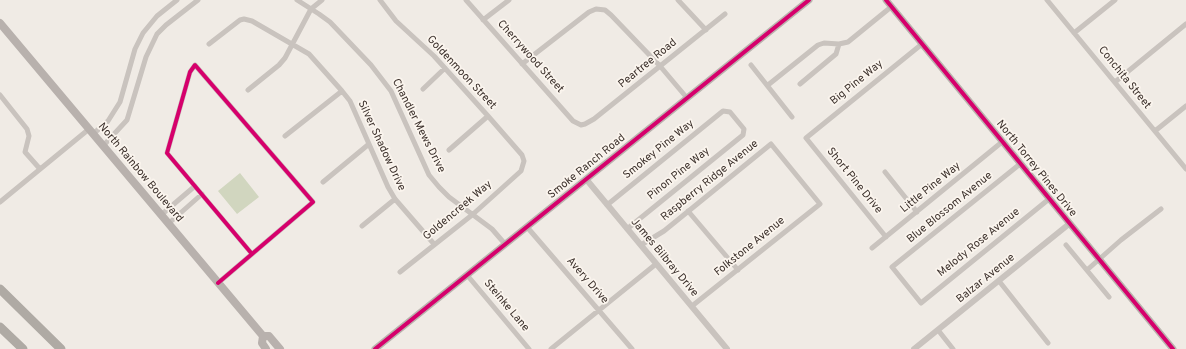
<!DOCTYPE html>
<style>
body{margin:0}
canvas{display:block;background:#f0ebe5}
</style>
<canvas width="1186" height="349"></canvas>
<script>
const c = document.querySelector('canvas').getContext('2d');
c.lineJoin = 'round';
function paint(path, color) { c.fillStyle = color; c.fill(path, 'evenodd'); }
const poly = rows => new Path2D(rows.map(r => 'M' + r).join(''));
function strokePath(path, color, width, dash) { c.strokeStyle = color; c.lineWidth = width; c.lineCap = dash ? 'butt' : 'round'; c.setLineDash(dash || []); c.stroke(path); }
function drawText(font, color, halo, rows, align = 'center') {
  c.font = font + ' Overpass,sans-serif'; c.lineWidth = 3.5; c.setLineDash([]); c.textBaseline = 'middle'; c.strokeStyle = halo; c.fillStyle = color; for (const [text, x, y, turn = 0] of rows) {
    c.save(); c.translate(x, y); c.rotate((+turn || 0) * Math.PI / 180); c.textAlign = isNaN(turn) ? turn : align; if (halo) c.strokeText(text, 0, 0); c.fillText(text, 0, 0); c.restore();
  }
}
paint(poly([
 [240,173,259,197,237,214,218,191]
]), '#d1d6bf');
strokePath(poly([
 [297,0,319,14,330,22,371,65,391,91,429,175,439,187,449,197,492,229,505,244],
 [380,0,396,21,434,56,488,116,522,155,524,161,521,171,472,215,400,272],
 [466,0,573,121,581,125,585,124,594,119,725,14],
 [678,0,706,30],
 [1047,0,1186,169],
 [483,20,509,0],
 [1074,33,1115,0],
 [209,44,240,20,244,19,252,21,309,54,342,91,350,101,388,187,395,199,434,244],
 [522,64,589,12,596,9,605,10,611,15,660,66,687,98],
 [751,65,792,117],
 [1115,82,1186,24],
 [800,84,836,54,839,44,848,42,891,7],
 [768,85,818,45,824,43,839,44],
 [423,89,445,68],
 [248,90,279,65,285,58,311,9,322,0],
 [0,95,27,129,29,136,25,152,40,169],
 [1155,131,1186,106],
 [93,134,108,121,120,102,135,49,143,33,157,16,177,0],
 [285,136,342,91],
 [103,146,127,120,146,57,157,34,166,25,198,0],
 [449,150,488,116],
 [1020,164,892,267,921,303,1049,199],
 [885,172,917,212],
 [323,182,369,144],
 [0,202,89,129],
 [607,205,723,111,730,112,744,129,743,135,627,229],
 [688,211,738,270],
 [161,215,195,186],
 [168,224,202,194],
 [362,226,395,199],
 [527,227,632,349],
 [886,237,806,138,922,44],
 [641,245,664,231,771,144,820,204,692,306],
 [1066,245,1109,297],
 [872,248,1002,142],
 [1087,270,1121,240,1161,209],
 [467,275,529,349],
 [999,281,1048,343],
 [218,283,313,202,195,65,190,72,167,153,252,254],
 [938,330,953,349],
 [551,349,656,264]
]), '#c9c3be', 5);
strokePath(poly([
 [586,179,727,349],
 [914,349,1069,224]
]), '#c9c3be', 6);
strokePath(poly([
 [886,0,1173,349],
 [375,349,809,0]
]), '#bab3ae', 7);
strokePath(poly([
 [0,23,263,336,269,336,280,349],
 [263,336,262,343,266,349]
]), '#b8b1ad', 8);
strokePath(poly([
 [0,289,61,349],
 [0,327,23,349]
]), '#afaaa4', 9);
strokePath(poly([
 [886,0,1173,349],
 [218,283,313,202,195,65,190,72,167,153,252,254],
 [375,349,809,0]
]), '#d6006c', 4);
drawText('11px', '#3b302b', '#fbf5ee', [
 ["Cherrywood Street",530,57,48],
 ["Peartree Road",648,64,-39],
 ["Goldenmoon Street",461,73,47],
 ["Conchita Street",1124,78,51],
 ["Big Pine Way",857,83,-39],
 ["Chandler Mews Drive",418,126,63],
 ["Silver Shadow Drive",381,146,65],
 ["Smokey Pine Way",659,150,-39],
 ["Smoke Ranch Road",587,167,-39],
 ["North Torrey Pines Drive",1036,169,51],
 ["North Rainbow Boulevard",140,173,50],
 ["Pinon Pine Way",679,174,-39],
 ["Raspberry Ridge Avenue",710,181,-39],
 ["Short Pine Drive",854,181,51],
 ["Little Pine Way",931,188,-39],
 ["Blue Blossom Avenue",950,208,-39],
 ["Goldencreek Way",458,211,-40],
 ["Melody Rose Avenue",979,243,-39],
 ["Folkstone Avenue",750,247,-39],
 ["James Bilbray Drive",664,258,50],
 ["Balzar Avenue",986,279,-39],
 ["Avery Drive",587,281,49],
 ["Steinke Lane",506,306,50]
]);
</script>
